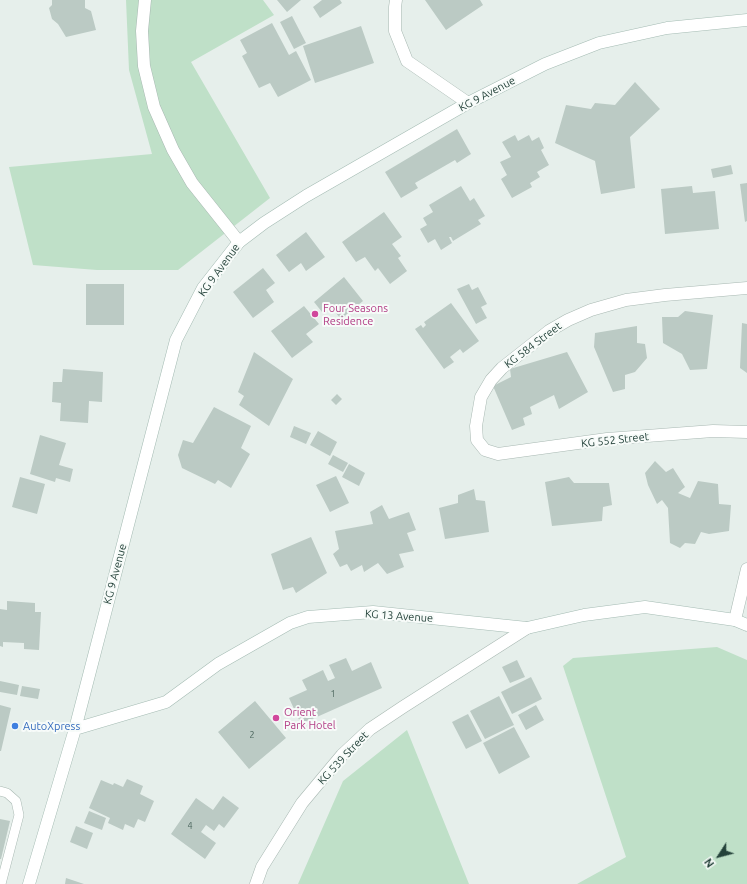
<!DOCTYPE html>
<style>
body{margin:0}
#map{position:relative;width:747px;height:884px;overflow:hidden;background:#e6efeb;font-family:Ubuntu,sans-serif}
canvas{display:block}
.north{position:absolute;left:699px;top:836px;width:40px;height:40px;-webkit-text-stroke:3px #f7fbf9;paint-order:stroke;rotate:234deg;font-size:11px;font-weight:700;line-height:16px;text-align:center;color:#24423a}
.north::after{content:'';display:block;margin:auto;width:14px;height:18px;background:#24423a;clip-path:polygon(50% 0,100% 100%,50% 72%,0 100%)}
</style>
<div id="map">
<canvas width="747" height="884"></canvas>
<div class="north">N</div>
</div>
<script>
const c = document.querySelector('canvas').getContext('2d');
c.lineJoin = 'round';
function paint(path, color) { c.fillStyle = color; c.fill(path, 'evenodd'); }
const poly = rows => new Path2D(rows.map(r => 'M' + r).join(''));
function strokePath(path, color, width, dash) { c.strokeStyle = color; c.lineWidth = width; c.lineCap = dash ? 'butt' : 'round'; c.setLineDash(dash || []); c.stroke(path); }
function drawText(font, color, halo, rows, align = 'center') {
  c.font = font + ' Ubuntu,sans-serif'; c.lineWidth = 4; c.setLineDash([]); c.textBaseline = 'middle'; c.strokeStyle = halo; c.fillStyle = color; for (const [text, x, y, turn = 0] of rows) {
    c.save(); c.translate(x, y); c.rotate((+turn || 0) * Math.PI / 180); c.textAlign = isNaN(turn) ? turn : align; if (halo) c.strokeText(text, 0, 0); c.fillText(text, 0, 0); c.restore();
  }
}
paint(poly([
 [126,0,263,0,274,15,191,62,270,198,178,270,97,270,33,265,9,167,152,154,129,70],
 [717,647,747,660,747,884,577,884,626,857,563,666,573,658],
 [407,730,469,884,298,884,343,781]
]), '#bfe0c8');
paint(poly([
 [52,0,85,0,85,8,91,11,96,30,66,37,58,24,52,19,49,8,52,5],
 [277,0,301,0,287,12],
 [322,0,340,0,342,3,320,18,313,7],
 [425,0,480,0,483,5,446,30],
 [292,16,306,43,294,49,280,22],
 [272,23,289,55,296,51,311,80,278,97,270,83,259,88,242,56,247,53,240,40],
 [361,26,374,63,315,83,303,46],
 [635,82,660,109,630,137,635,188,601,194,595,161,555,143,566,105,591,109,595,103,615,105],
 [457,129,471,154,457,163,455,160,415,183,418,188,401,198,385,172],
 [515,135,518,141,529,135,532,141,539,137,544,148,541,150,549,165,537,172,540,177,530,183,532,187,512,198,501,179,507,175,500,162,511,157,502,142],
 [731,165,733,174,713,178,711,169],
 [747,183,747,221,745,222,740,184],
 [461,186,470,201,474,198,485,216,478,220,481,224,453,241,451,237,449,237,452,243,441,250,435,239,428,243,420,229,427,225,423,218,433,212,429,205],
 [692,186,693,193,715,191,719,229,665,234,661,189],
 [384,212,402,237,392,244,401,256,398,258,407,271,390,284,378,268,375,271,365,257,356,262,342,242],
 [306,232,325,257,306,271,301,263,289,272,276,255],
 [263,268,275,283,266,290,274,302,253,318,233,292],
 [344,277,363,301,341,319,330,306,322,312,314,302],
 [86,284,124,284,124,325,86,325],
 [469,284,472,290,478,287,487,304,481,307,487,318,476,324,457,289],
 [451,303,479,341,463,353,460,349,450,357,454,362,444,369,415,329,421,325,423,328,426,325,424,322],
 [304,306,319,324,306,334,313,342,292,358,271,331],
 [685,311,713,315,707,369,690,370,682,354,663,343,662,317,678,317],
 [742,323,747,324,747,373,740,368],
 [637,326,637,343,645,344,647,358,635,372,625,375,625,389,613,392,594,347,595,333],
 [254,352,293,379,269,426,239,405,244,396,238,392],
 [567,352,588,392,559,409,554,395,530,407,532,414,523,418,525,425,512,430,493,386,511,377,510,369],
 [63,369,103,372,102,402,89,401,88,423,60,421,61,403,52,402,53,382,62,382],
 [337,394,342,399,336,405,331,400],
 [214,407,251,426,241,448,250,454,231,488,218,480,215,484,182,468,178,455,183,440,193,443],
 [294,426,311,433,306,444,290,437],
 [318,431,337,442,330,456,310,445],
 [40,435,66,443,59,465,73,469,70,482,56,478,55,482,30,474],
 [333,455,348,463,343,472,328,464],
 [655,461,666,472,673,468,685,487,678,493,690,498,698,481,718,484,719,504,731,505,729,531,709,534,701,532,695,544,685,543,680,548,670,543,668,508,662,500,657,504,648,485,645,473],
 [349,464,365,473,359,486,342,477],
 [336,476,349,503,330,512,316,485],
 [20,477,45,484,37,514,12,507],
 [569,477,574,483,609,483,612,505,603,507,602,521,552,526,545,482],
 [474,489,476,500,485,501,489,532,445,539,439,508,458,503,458,495],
 [382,505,389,519,409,512,416,530,407,533,414,551,399,554,404,567,387,574,378,563,364,572,362,565,351,571,347,564,340,567,333,554,339,549,335,531,373,524,370,512],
 [311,537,327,573,296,593,293,587,283,590,271,554],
 [7,601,35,603,35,612,41,612,39,650,24,649,24,643,3,642,3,647,0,646,0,609,7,610],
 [346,658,352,671,371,662,382,688,301,724,289,698,307,690,302,680,323,670,328,681,335,678,329,665],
 [517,660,525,677,510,683,502,667],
 [531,677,542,699,512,714,501,692],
 [0,681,19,685,17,695,0,692],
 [22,686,40,689,38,699,20,696],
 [499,696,514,725,485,739,470,711],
 [255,701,286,738,249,769,218,732],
 [0,705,11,708,1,751,0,751],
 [536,705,544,720,526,730,518,715],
 [468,714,482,741,466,749,452,722],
 [514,727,530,757,499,774,483,743],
 [127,779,143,786,140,794,154,801,145,822,138,819,134,828,125,824,123,830,108,823,110,818,89,808,101,780,113,785,114,783,123,787],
 [223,796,239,808,224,828,219,824,214,831,206,825,201,832,216,843,205,859,171,834,196,798,213,810],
 [89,811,106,818,102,830,84,823],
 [0,819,10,821,1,859,0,859],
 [76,826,93,833,87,849,70,842],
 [66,878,84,884,65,884]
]), '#bbcac4');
const lane = poly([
 [0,791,7,793,16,801,19,815,1,884]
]);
const street = poly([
 [145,0,142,31,144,66,154,107,173,150,192,183,239,242],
 [396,0,395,7,395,31,407,61,468,103],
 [747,288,665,295,626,300,591,310,568,320,549,331,502,368,491,380,481,397,476,426,477,440,485,450,498,454,607,439,713,431,747,432],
 [735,620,747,569],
 [256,884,262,867,302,803,342,755,370,729,403,707,527,628]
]);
const secondary = poly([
 [75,729,166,702,218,664,290,623,308,617,373,612,527,628,584,615,645,607,735,620,747,625],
 [29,884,75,729,176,340,203,288,239,242,264,223,306,196,468,103,545,64,599,43,667,28,747,20]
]);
strokePath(lane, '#a8b8b2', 10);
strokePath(street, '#a8b8b2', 13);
strokePath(secondary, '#a4bbb3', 13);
strokePath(lane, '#fff', 9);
strokePath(street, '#fff', 12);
strokePath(secondary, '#fff', 12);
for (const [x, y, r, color] of [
 [315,314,4,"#d1479c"],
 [276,718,4,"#d1479c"],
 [15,726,4,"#3f7fe0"]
]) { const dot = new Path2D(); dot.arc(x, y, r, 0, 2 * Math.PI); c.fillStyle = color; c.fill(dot); strokePath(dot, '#f7fbf9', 1.5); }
drawText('9px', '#4a645c', null, [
 ["1",333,694],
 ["2",252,735],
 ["4",190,826]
]);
drawText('11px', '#24423a', '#f7fbf9', [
 ["KG 9 Avenue",487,94,-28],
 ["KG 9 Avenue",219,270,-54],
 ["KG 584 Street",533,345,-37],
 ["KG 552 Street",615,440,-6],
 ["KG 9 Avenue",115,574,-75],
 ["KG 13 Avenue",399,616,4],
 ["KG 539 Street",343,758,-47]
]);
drawText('11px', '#b23c85', '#f7fbf9', [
 ["Four Seasons",323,308],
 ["Residence",323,321],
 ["Orient",284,712],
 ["Park Hotel",284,725]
], 'left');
drawText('11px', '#366cbe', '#f7fbf9', [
 ["AutoXpress",23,726]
], 'left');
</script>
